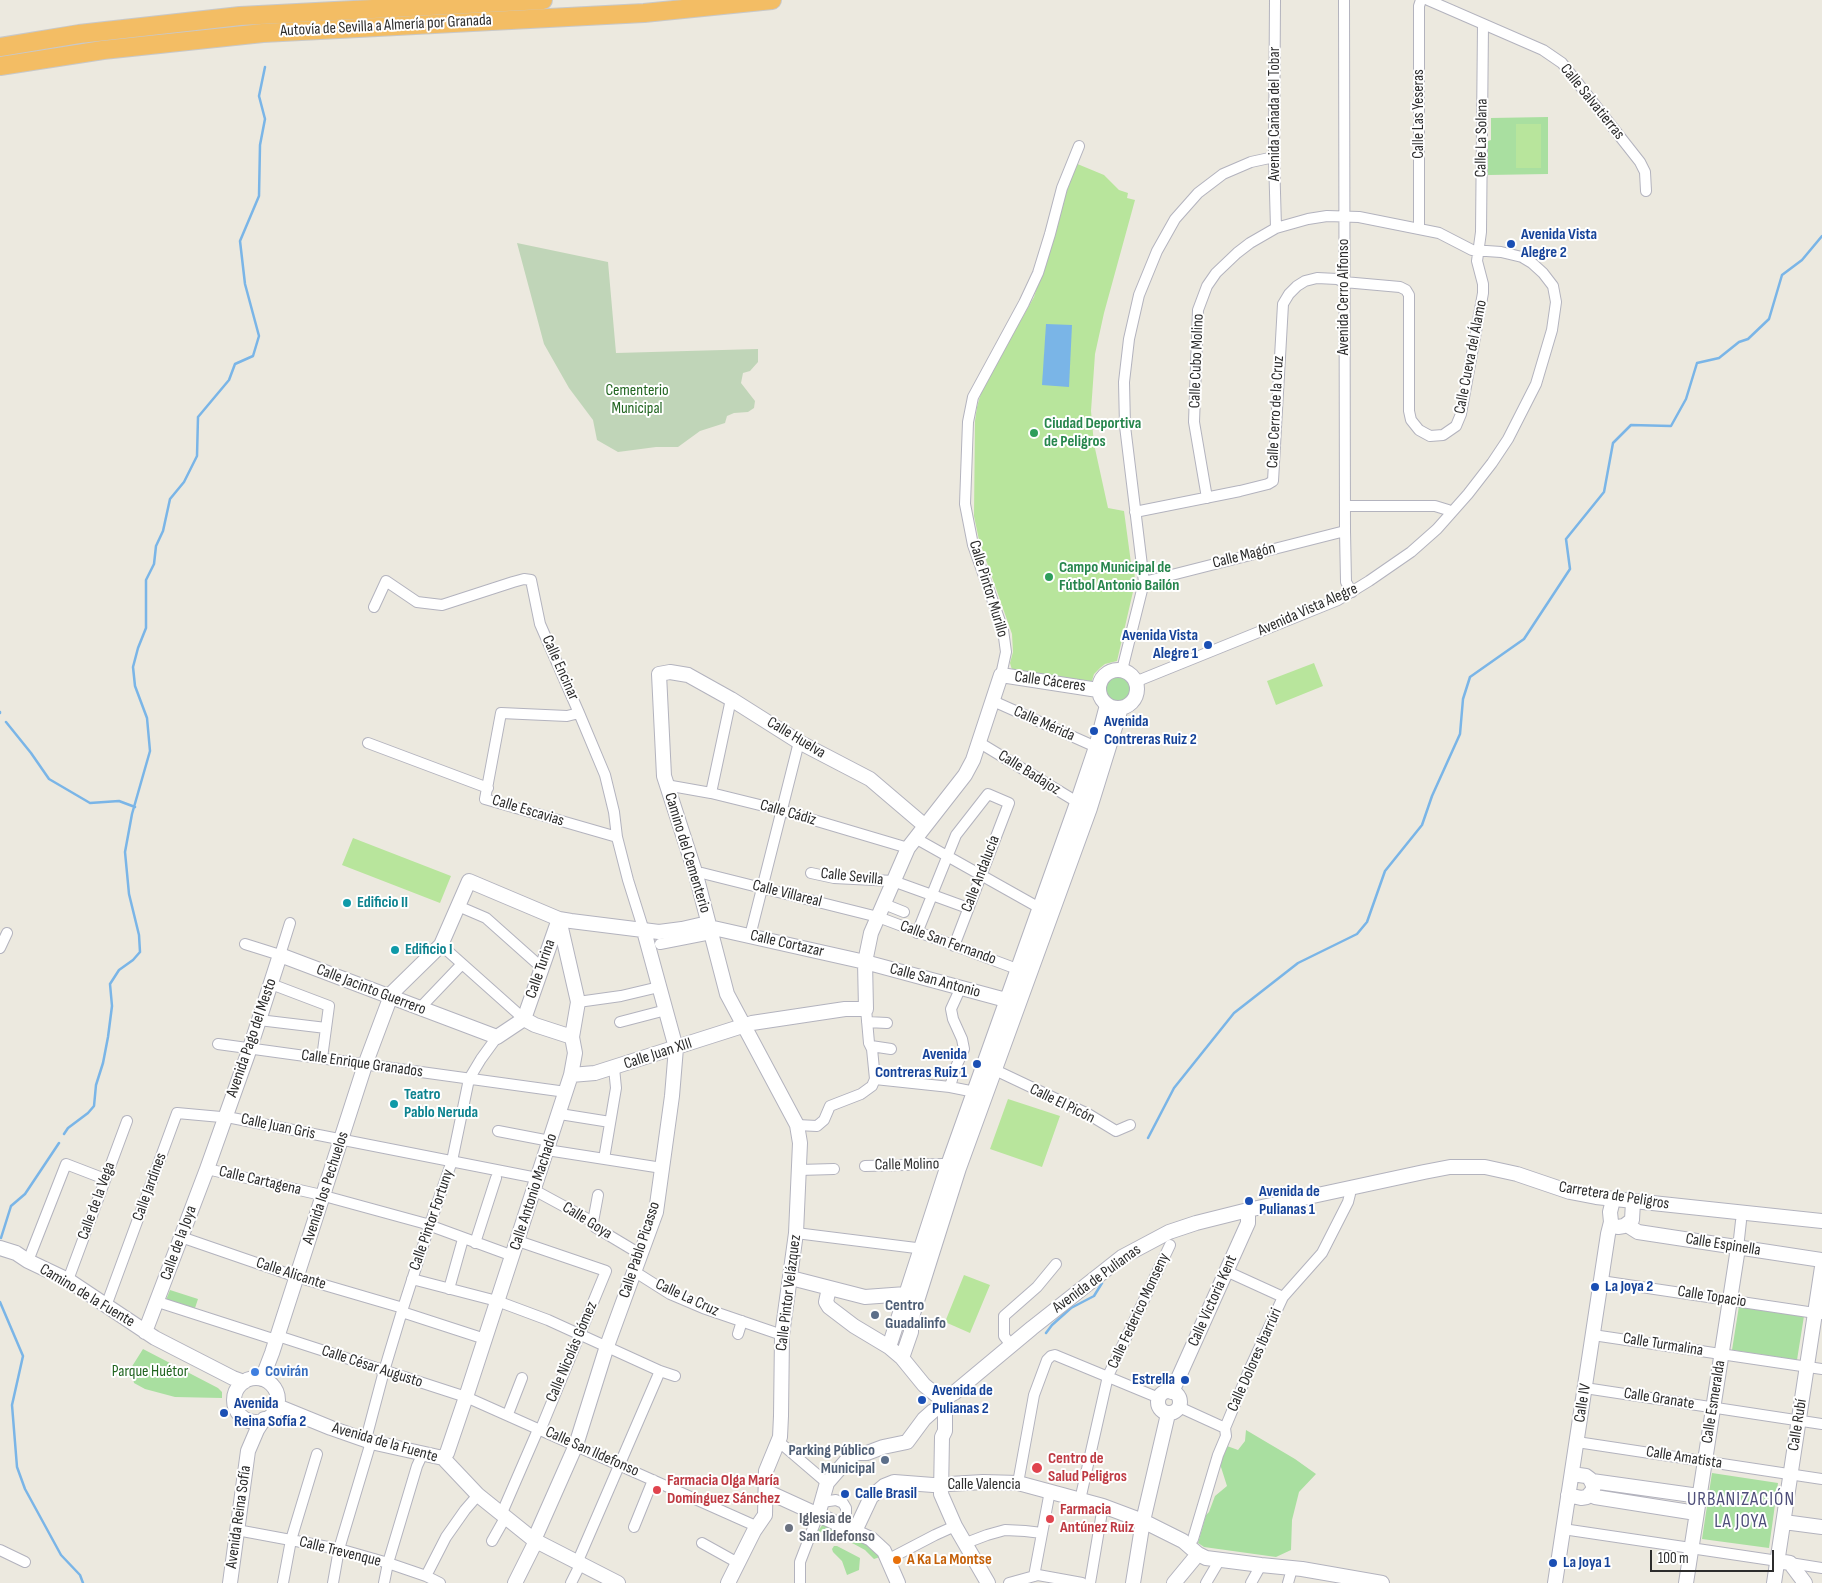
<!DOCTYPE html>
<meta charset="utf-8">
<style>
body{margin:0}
#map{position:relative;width:1822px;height:1583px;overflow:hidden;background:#ece9df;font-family:"Sofia Sans Condensed",sans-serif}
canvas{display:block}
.scale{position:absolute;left:1650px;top:1550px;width:124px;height:22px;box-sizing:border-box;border:2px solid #2c2c2c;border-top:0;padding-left:6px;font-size:15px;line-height:18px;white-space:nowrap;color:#2c2c2c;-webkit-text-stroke:4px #fff;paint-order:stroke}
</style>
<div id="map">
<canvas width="1822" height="1583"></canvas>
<div class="scale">100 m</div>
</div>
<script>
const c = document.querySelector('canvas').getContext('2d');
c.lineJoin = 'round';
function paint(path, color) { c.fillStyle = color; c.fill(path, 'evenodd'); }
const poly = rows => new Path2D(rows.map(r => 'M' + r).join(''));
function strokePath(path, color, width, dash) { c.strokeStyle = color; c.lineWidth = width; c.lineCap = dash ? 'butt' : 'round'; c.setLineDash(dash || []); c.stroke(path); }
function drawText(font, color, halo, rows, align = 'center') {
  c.font = font + ' "Sofia Sans Condensed",sans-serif'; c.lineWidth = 4; c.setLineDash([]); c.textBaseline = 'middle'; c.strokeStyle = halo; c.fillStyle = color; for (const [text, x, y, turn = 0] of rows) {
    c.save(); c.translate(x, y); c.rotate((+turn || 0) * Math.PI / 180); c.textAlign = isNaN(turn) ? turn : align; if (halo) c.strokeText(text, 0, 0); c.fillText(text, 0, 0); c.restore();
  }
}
paint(poly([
 [1548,117,1548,174,1488,175,1488,141,1491,140,1491,118],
 '1105 689a13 13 0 1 1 26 0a13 13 0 1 1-26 0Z',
 [170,1290,198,1299,195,1308,166,1300],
 [1739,1306,1804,1316,1797,1360,1732,1350],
 [143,1349,218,1388,222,1392,222,1398,175,1397,145,1389,134,1383,131,1368],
 [1246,1430,1295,1459,1316,1474,1299,1492,1292,1520,1291,1550,1276,1557,1204,1547,1198,1543,1206,1515,1209,1512,1215,1496,1227,1486,1220,1464,1227,1446,1238,1450,1245,1441],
 [1712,1473,1778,1483,1769,1548,1702,1539],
 [823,1524,863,1539,883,1556,874,1559,865,1550,854,1544,833,1535,818,1531],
 [834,1546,837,1546,860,1558,859,1570,847,1575,842,1561,833,1552,832,1549]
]), '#a9dfa0');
paint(poly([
 [517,243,608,262,616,353,758,349,758,362,750,371,743,373,741,383,755,401,754,408,748,412,734,413,727,416,725,423,700,431,678,447,656,447,618,452,597,440,593,420,569,388,544,344]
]), '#c0d5b8');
paint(poly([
 [1516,124,1541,124,1541,168,1516,168],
 [1075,163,1104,175,1119,190,1128,193,1127,198,1135,200,1104,313,1095,354,1091,411,1094,444,1108,508,1124,511,1131,563,1134,563,1135,583,1117,661,1105,664,1100,668,1094,674,1091,684,1012,670,1010,663,1013,652,1012,634,979,540,974,516,975,421,977,407,982,389,1034,297],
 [1314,663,1323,686,1276,705,1267,681],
 [353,838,451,876,440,903,342,865],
 [1008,1099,1060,1116,1042,1167,990,1149],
 [964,1275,990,1285,970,1333,945,1322]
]), '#b8e59c');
paint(poly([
 [1046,324,1072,325,1069,387,1042,385]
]), '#7ab5e7');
strokePath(poly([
 [0,712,0,713],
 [6,722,31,753,49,779,90,803,119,801,135,807],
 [64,1134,68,1128,88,1113,94,1106,96,1085,103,1063,108,1037,112,1006,110,984,119,970,133,960,140,952,139,935,129,894,125,852,132,814,150,751,147,718,135,686,133,667,138,648,146,628,146,580,154,564,156,546,163,531,170,499,184,482,197,456,198,417,229,380,235,364,253,356,259,336,245,284,240,241,259,196,260,145,265,119,259,96,265,67],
 [1148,1138,1174,1088,1234,1013,1298,963,1357,934,1367,922,1385,871,1422,825,1432,796,1460,734,1463,699,1470,677,1524,639,1570,569,1566,539,1604,492,1613,443,1631,425,1671,426,1686,399,1697,363,1719,358,1739,342,1748,339,1769,319,1782,275,1802,260,1822,236],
 [1,1238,11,1206,25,1194,59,1143],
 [0,1302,23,1356,12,1405,17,1467,25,1489,61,1555,80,1575,83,1583],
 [1046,1333,1052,1325,1071,1308,1094,1296,1102,1283]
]), '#7ab5e7', 2.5);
const street = poly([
 [1275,0,1274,157,1276,228],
 [1344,0,1345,531,1346,582,1352,592],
 [1428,0,1543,50,1562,63,1640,162,1645,172,1646,191],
 [1419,229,1419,6,1421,0],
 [1345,506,1435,506,1448,510,1451,513],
 [1135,512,1240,491,1268,484,1273,481,1283,304,1289,294,1297,286,1305,281,1317,278,1337,279,1344,282,1400,287,1406,290,1409,295,1409,411,1411,420,1419,430,1430,436,1443,435,1456,426,1461,414,1483,293,1483,284,1477,261,1481,232,1483,24],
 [1144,582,1345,531],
 [374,607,386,581,417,602,442,605,513,582,524,579,531,580,540,624,579,713,605,775,614,812,617,837,628,880,644,931],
 [1122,670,1144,582,1125,426,1124,382,1129,339,1139,295,1157,251,1175,219,1198,193,1223,174,1251,162,1274,157],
 [1001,675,1006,652,1003,630,973,545,965,504,968,422,973,397,1024,303,1038,273,1050,234,1062,188,1079,146],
 [1135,682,1338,600,1369,581,1411,552,1437,529,1468,494,1492,463,1508,439,1536,384,1552,330,1556,302,1553,286,1543,273,1532,263,1522,257,1501,252,1472,250,1439,233,1359,217,1327,216,1308,219,1276,228,1250,243,1237,253,1216,273,1207,286,1198,310,1194,422,1207,498],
 [993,701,1096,747],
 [579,713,567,716,501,713,485,799,617,837],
 [368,743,488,788],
 [980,743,1082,805],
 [666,785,711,793,780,810,908,848],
 [711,793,731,699],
 [915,838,1045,911],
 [811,873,834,878,893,881,929,894],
 [696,875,702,873,878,917,1017,969],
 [933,892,956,835,988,794,1009,803,954,946],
 [935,896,968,908],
 [884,904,904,912],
 [458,906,486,918,541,967],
 [917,933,931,898],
 [750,936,799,742],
 [245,944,280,955,290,923],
 [660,944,711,934],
 [441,945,524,1019],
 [0,948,7,933],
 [271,984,329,1006,322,1058],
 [578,1002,621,996,659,987],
 [420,1008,462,964],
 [259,1020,326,1028],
 [620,1022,666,1010],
 [867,1022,887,1023],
 [218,1044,566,1092],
 [871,1046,891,1049],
 [995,1070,1088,1114,1116,1131,1130,1125],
 [875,1079,950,1087,980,1093],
 [950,1087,955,1069,964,1049,962,1039,953,1019,951,1009,961,987],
 [560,1114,610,1122],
 [797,1125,817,1126,824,1120,830,1106,861,1094,872,1086,875,1079,872,1049,869,1043,866,1009],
 [498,1131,550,1141],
 [547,1150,662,1168],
 [604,1159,616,1088,614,1068],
 [865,1166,943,1164,954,1167],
 [207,1169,317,1194,423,1223,513,1256],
 [799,1170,834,1169],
 [534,1190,593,1222,595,1227,640,1254],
 [593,1222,598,1195],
 [796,1233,916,1248,926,1251],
 [181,1237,297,1277,403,1308],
 [475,1243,496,1178],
 [1738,1248,1741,1221],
 [28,1261,66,1164,105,1179],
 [1226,1271,1283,1297],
 [633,1273,640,1275,670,1294,703,1308,782,1335],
 [412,1279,497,1301,548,1320,660,1371,675,1376],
 [68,1280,127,1121],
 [1601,1281,1822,1314],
 [449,1289,463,1239],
 [158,1302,276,1340],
 [106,1306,177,1113,232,1118,537,1178],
 [402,1312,485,1339],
 [738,1334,742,1321],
 [1593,1335,1822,1369],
 [278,1336,466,1397,758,1527],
 [1011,1345,1004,1336,1004,1316,1037,1287,1056,1264],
 [1585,1388,1822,1424],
 [1179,1407,1225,1428],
 [508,1414,522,1378],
 [366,1439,384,1371,403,1308,429,1227,452,1161,469,1079,481,1059,497,1037],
 [778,1441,827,1483],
 [1577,1442,1822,1479],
 [1018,1483,1034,1395,1047,1360,1051,1356,1055,1355,1159,1398],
 [1080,1500,1108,1376,1170,1245],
 [822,1502,836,1500,843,1503,846,1508,846,1514,842,1525],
 [501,1515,537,1432,542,1426,606,1271,518,1241],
 [634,1527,653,1480],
 [1563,1529,1778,1561],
 [237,1530,339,1549,388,1563,426,1576,440,1583],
 [492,1541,505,1518],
 [702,1543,738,1563],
 [966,1543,987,1535,1005,1530,1025,1531,1042,1533],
 [1189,1545,1193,1539,1218,1455,1226,1436,1225,1428,1250,1368,1283,1297,1322,1253,1348,1202,1350,1194,1349,1188],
 [0,1550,25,1562],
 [889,1559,935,1535,955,1526],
 [577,1563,660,1371],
 [1790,1563,1822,1568],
 [426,1576,446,1537,465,1510,478,1495],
 [1034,1576,1050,1491],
 [283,1583,291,1540,317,1454],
 [333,1583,339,1549,371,1442],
 [384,1583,388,1563,417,1466,423,1453],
 [571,1583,580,1565],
 [800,1583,800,1562,818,1515],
 [1009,1583,1038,1575,1082,1583],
 [1090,1583,1103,1506],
 [1206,1583,1219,1561],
 [1251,1583,1261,1565],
 [1288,1583,1292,1569]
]);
const secondary = poly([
 '1099 689a19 19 0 1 1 38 0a19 19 0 1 1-38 0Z',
 [709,927,865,962,1006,1000],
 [524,1019,559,919],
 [524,1019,535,1025,572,1037],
 [571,1075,595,1073,752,1023,845,1009,866,1009,865,962,871,933,908,848,965,775,973,760,1001,675,1098,690],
 [1627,1225,1638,1232,1822,1260],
 [1618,1227,1624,1226,1632,1220,1633,1202],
 [0,1248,16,1253,28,1261,68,1280,155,1338,233,1378,244,1382],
 [791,1278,865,1297,906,1294],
 [829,1288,826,1302,829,1307,854,1326,889,1347,902,1358,924,1385,940,1398],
 [145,1332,207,1169,250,1048,280,955,497,1037,524,1019],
 [889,1347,948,1165,1077,803,1096,747,1107,705],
 [902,1358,911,1332,911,1320,959,1168,1090,808,1121,708],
 '234 1400a22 22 0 1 1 44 0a22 22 0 1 1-44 0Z',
 [262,1379,272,1353,365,1065,392,993,441,945,469,881,559,919,571,921,659,932,682,929,708,923],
 '1158 1402a11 11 0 1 1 22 0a11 11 0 1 1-22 0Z',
 [1172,1392,1248,1223,1248,1210],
 [943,1399,954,1393,1032,1328,1122,1257,1169,1232,1196,1223,1248,1210,1424,1172,1450,1167,1485,1167,1517,1174,1570,1192,1596,1197,1822,1221],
 [277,1406,331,1428,371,1442,443,1458,478,1495,534,1540,618,1583],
 [945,1411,945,1431,942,1437,941,1494,955,1526,988,1583],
 [443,1458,447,1453,466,1397,571,1075,575,1053,572,1037,578,1002,559,919],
 [1592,1481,1699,1496],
 [766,1491,871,1539,884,1551,898,1583],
 [1590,1494,1595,1497,1696,1513],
 [1568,1495,1581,1498,1587,1497,1593,1490,1593,1485,1590,1479,1586,1476,1572,1474],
 [818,1515,827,1483,853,1453,867,1453,883,1447,907,1442,924,1419,933,1411],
 [1784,1522,1822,1527],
 [855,1531,871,1497,884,1486,894,1482,933,1485,983,1482,1018,1483,1103,1506,1143,1521,1183,1541,1198,1554,1206,1558,1261,1565,1302,1569,1382,1583],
 [534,1540,576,1445,607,1346,656,1212,672,1096,676,1048,644,931],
 [1778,1561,1790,1563,1805,1583],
 [230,1583,248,1451,257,1430,264,1419],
 [515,1583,536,1541],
 [728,1583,754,1531,765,1515,766,1471,780,1437,781,1416,782,1335,796,1233,800,1143,797,1125,727,994,696,875,664,776,659,674,670,672,688,675,731,699,799,742,870,779,924,825],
 [1133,1583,1143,1521,1168,1414],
 [1174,1583,1198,1554],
 [1555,1583,1608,1234,1611,1222,1610,1212,1613,1200],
 [1686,1583,1738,1248],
 [1774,1583,1822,1267]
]);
const highway = poly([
 [0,47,79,34,240,16,543,0],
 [0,66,103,50,263,33,644,13,772,0]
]);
strokePath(street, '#b3b3be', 12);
strokePath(secondary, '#b3b3be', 16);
strokePath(highway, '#c8c8c8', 20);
strokePath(street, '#fff', 10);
strokePath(secondary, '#fff', 14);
strokePath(highway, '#f3bd64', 18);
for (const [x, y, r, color] of [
 [1511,244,5,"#1a4fb4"],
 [1034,433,5,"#2e9e5b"],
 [1049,577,5,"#2e9e5b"],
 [1208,645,5,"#1a4fb4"],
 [1094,731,5,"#1a4fb4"],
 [347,903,5,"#0f9aa8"],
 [395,950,5,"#0f9aa8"],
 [977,1064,5,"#1a4fb4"],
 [394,1104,5,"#0f9aa8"],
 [1249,1201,5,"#1a4fb4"],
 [1595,1287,5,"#1a4fb4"],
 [875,1315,5,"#5c6f8a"],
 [255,1372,5,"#3f7fe0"],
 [1185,1380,5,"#1a4fb4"],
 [922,1400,5,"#1a4fb4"],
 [224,1413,5,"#1a4fb4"],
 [885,1460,5,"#5c6f8a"],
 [1037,1468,6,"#e0444e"],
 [657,1490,5,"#e0444e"],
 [845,1494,5,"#1a4fb4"],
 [1050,1519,5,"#e0444e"],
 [789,1528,5,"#6b7280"],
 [897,1560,5,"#e8710a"],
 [1553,1563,5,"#1a4fb4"]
]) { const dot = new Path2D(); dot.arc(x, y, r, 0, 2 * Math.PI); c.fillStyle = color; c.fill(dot); strokePath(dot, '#fff', 2); }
drawText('16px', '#2c2c2c', '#fff', [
 ["Autovía de Sevilla a Almería por Granada",386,26,-3],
 ["Calle Salvatierras",1592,102,51],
 ["Avenida Cañada del Tobar",1275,114,-90],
 ["Calle Las Yeseras",1419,114,-90],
 ["Calle La Solana",1482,138,-89],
 ["Avenida Cerro Alfonso",1344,297,-90],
 ["Calle Cueva del Álamo",1471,357,-79],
 ["Calle Cubo Molino",1197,361,-88],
 ["Calle Cerro de la Cruz",1276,412,-87],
 ["Calle Magón",1244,556,-14],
 ["Calle Pintor Murillo",988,589,73],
 ["Avenida Vista Alegre",1308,610,-24],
 ["Calle Encinar",560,668,66],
 ["Calle Cáceres",1050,682,8],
 ["Calle Mérida",1044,724,24],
 ["Calle Huelva",796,738,31],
 ["Calle Badajoz",1029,773,32],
 ["Calle Escavias",528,811,17],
 ["Calle Cádiz",788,813,16],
 ["Camino del Cementerio",687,853,73],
 ["Calle Andalucía",981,874,-69],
 ["Calle Sevilla",852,877,6],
 ["Calle Villareal",787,894,14],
 ["Calle San Fernando",948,943,20],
 ["Calle Cortazar",787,944,13],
 ["Calle Turina",541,969,-71],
 ["Calle San Antonio",935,981,15],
 ["Calle Jacinto Guerrero",371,990,21],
 ["Avenida Pago del Mesto",252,1038,-71],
 ["Calle Juan XIII",658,1054,-18],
 ["Calle Enrique Granados",362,1064,8],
 ["Calle El Picón",1062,1104,26],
 ["Calle Juan Gris",278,1127,12],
 ["Calle Molino",907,1165,-1],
 ["Calle Cartagena",260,1181,13],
 ["Calle Jardines",150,1187,-70],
 ["Avenida los Pechuelos",326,1188,-72],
 ["Calle Antonio Machado",534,1192,-72],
 ["Carretera de Peligros",1614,1196,9],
 ["Calle de la Vega",97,1201,-70],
 ["Calle Pintor Fortuny",432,1220,-71],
 ["Calle Goya",587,1221,32],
 ["Calle de la Joya",179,1243,-70],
 ["Calle Espinella",1723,1245,9],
 ["Calle Pablo Picasso",640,1250,-72],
 ["Calle Alicante",291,1274,18],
 ["Avenida de Pulianas",1097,1279,-36],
 ["Calle Pintor Velázquez",789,1293,-83],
 ["Camino de la Fuente",87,1296,31],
 ["Calle Topacio",1712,1297,9],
 ["Calle La Cruz",687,1298,25],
 ["Calle Victoria Kent",1213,1301,-66],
 ["Calle Federico Monseny",1139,1311,-65],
 ["Calle Turmalina",1663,1345,9],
 ["Calle Nicolás Gómez",572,1352,-67],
 ["Calle Dolores Ibarrúri",1255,1360,-66],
 ["Calle César Augusto",372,1367,18],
 ["Calle Granate",1659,1399,9],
 ["Calle Esmeralda",1714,1402,-81],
 ["Calle IV",1583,1403,-81],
 ["Calle Rubí",1798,1425,-81],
 ["Avenida de la Fuente",385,1443,16],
 ["Calle San Ildefonso",592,1452,24],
 ["Calle Amatista",1684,1458,9],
 ["Calle Valencia",984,1485],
 ["Avenida Reina Sofía",239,1517,-82],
 ["Calle Trevenque",340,1552,14]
]);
drawText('bold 16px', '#164399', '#fff', [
 ["Avenida Vista",1521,235],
 ["Alegre 2",1521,253],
 ["Avenida Vista",1198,636,"right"],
 ["Alegre 1",1198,654,"right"],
 ["Avenida",1104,722],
 ["Contreras Ruiz 2",1104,740],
 ["Avenida",967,1055,"right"],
 ["Contreras Ruiz 1",967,1073,"right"],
 ["Avenida de",1259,1192],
 ["Pulianas 1",1259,1210],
 ["La Joya 2",1605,1287],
 ["Estrella",1175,1380,"right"],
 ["Avenida de",932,1391],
 ["Pulianas 2",932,1409],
 ["Avenida",234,1404],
 ["Reina Sofía 2",234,1422],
 ["Calle Brasil",855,1494],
 ["La Joya 1",1563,1563]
], 'left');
drawText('16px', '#216520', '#fff', [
 ["Cementerio",637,391],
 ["Municipal",637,409],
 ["Parque Huétor",150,1372]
]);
drawText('bold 16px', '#27864d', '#fff', [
 ["Ciudad Deportiva",1044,424],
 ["de Peligros",1044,442],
 ["Campo Municipal de",1059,568],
 ["Fútbol Antonio Bailón",1059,586]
], 'left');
drawText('bold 16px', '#0d838f', '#fff', [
 ["Edificio II",357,903],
 ["Edificio I",405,950],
 ["Teatro",404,1095],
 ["Pablo Neruda",404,1113]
], 'left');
drawText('bold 16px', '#4e5e75', '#fff', [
 ["Centro",885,1306],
 ["Guadalinfo",885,1324],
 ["Parking Público",875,1451,"right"],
 ["Municipal",875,1469,"right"]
], 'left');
drawText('bold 16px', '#366cbe', '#fff', [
 ["Covirán",265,1372]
], 'left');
drawText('bold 16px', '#be3a42', '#fff', [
 ["Centro de",1048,1459],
 ["Salud Peligros",1048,1477],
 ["Farmacia Olga María",667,1481],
 ["Domínguez Sánchez",667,1499],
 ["Farmacia",1060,1510],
 ["Antúnez Ruiz",1060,1528]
], 'left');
drawText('bold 16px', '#5b616d', '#fff', [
 ["Iglesia de",799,1519],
 ["San Ildefonso",799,1537]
], 'left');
drawText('bold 16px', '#c56008', '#fff', [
 ["A Ka La Montse",907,1560]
], 'left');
c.letterSpacing = '1px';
drawText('19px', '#4f4f7a', '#fff', [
 ["URBANIZACIÓN",1741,1500],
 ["LA JOYA",1741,1522]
]);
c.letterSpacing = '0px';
</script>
